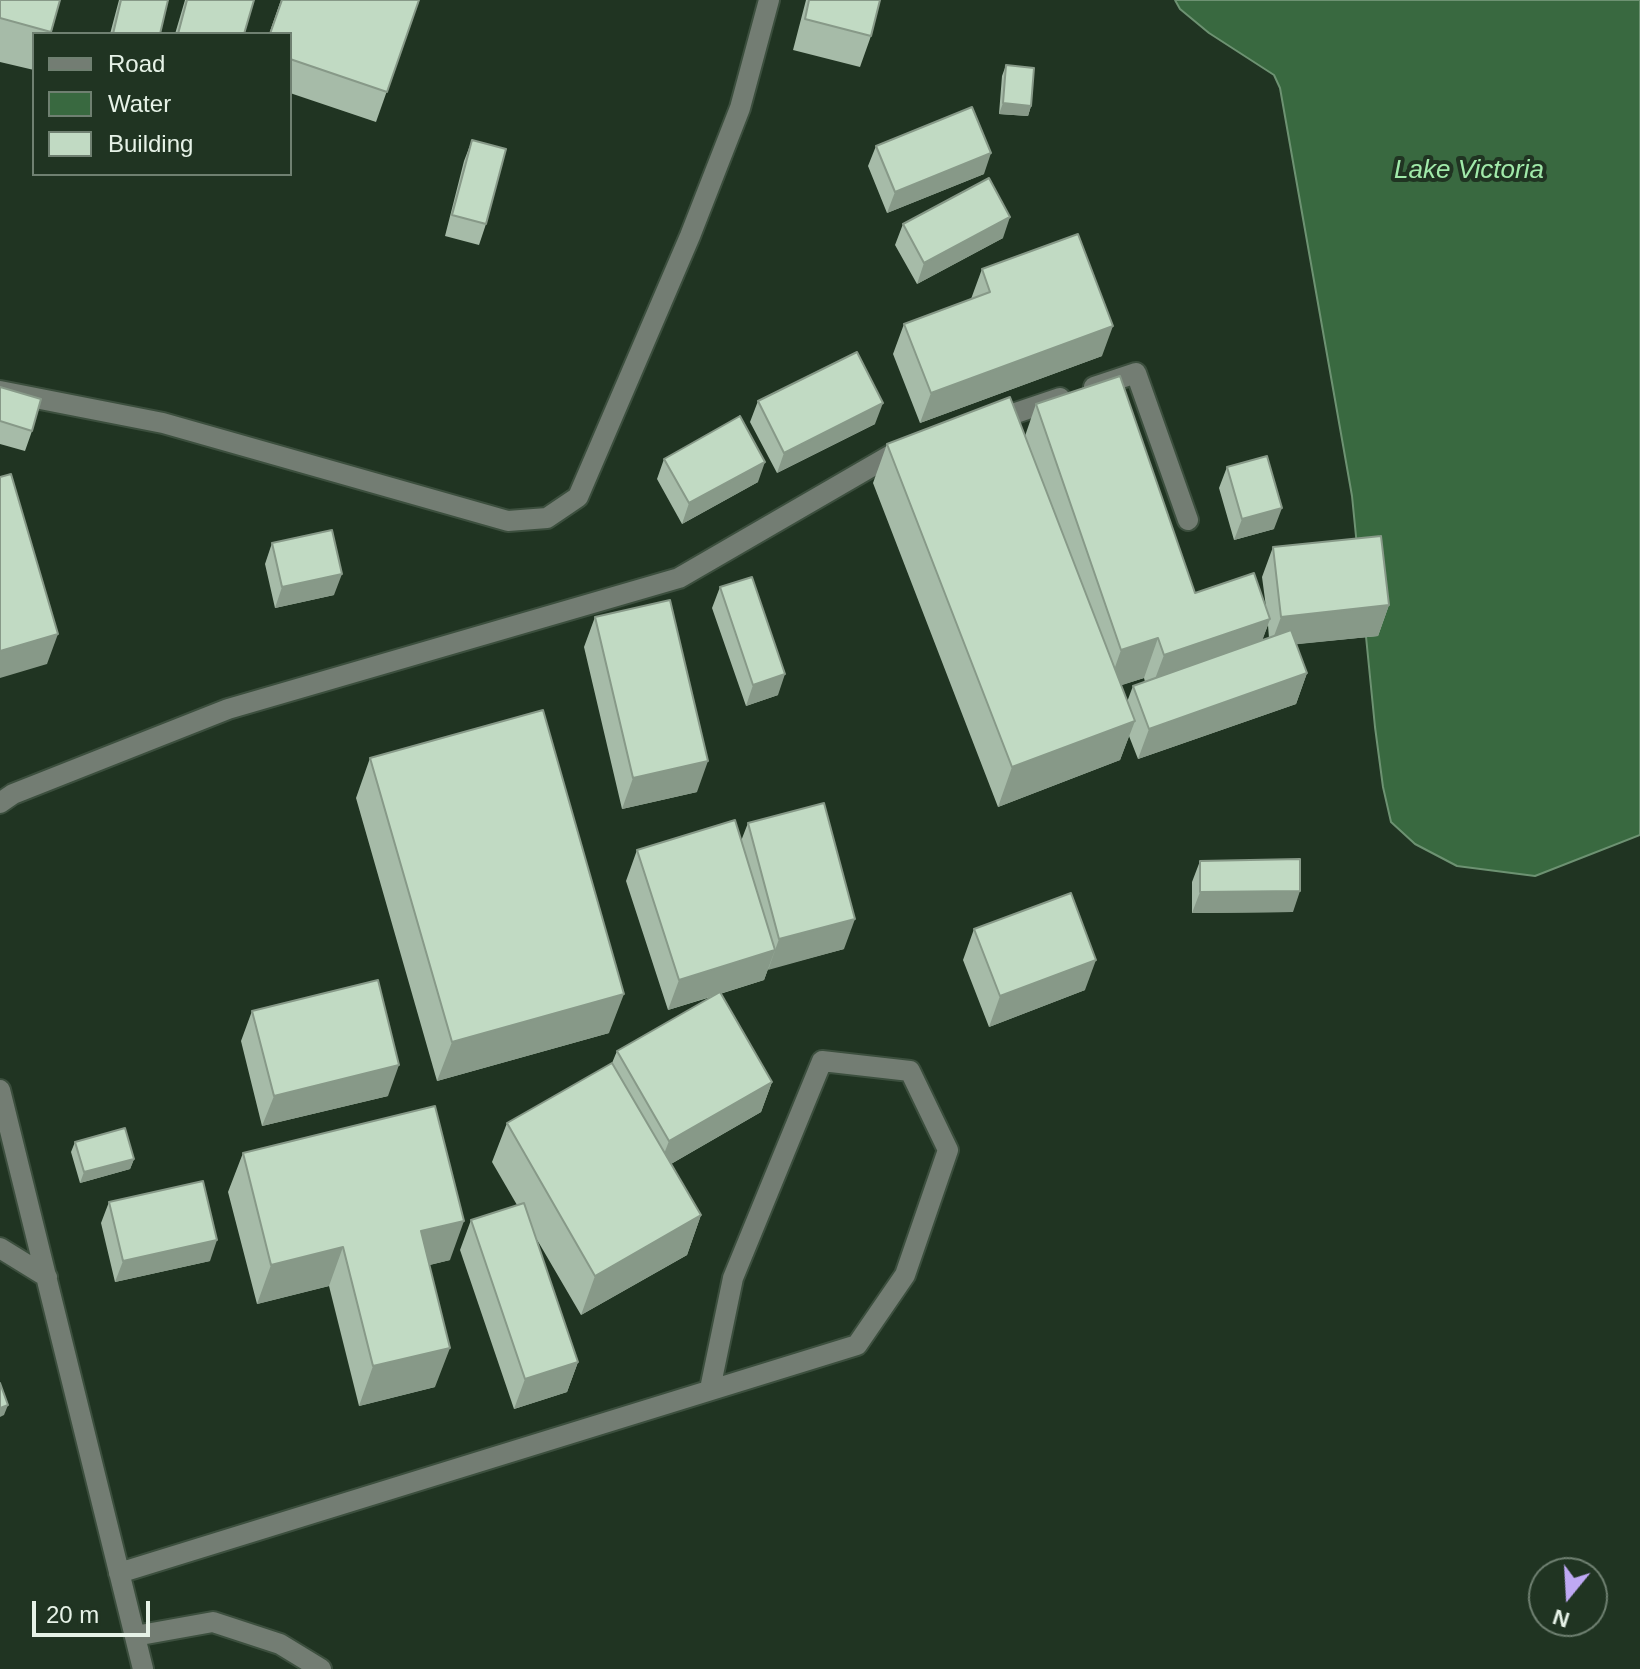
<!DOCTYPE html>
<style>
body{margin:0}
#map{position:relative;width:1640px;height:1669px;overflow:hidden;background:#203422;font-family:Helvetica,sans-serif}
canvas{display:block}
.legend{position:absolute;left:32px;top:32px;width:260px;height:144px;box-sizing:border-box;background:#203422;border:2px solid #6f8071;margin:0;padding:10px 14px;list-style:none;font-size:24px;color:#e6f2e7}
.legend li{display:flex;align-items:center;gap:16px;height:40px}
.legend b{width:40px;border:2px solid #6f8071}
.north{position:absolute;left:1528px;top:1557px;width:80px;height:80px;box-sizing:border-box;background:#203422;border:2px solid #6f8071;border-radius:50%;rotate:198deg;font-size:22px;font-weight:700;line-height:32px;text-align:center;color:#e6f2e7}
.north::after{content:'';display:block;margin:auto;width:28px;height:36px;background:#bfa9f4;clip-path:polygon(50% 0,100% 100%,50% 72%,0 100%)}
.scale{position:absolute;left:32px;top:1601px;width:118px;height:36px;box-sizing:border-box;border:4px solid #e6f2e7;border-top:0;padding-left:10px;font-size:24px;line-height:28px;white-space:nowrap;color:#e6f2e7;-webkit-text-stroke:6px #203422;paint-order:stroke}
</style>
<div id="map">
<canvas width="1640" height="1669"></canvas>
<ul class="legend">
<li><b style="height:10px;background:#737d73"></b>Road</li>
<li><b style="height:22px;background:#396940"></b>Water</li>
<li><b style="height:22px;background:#c1dac3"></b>Building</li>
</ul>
<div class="north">N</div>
<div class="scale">20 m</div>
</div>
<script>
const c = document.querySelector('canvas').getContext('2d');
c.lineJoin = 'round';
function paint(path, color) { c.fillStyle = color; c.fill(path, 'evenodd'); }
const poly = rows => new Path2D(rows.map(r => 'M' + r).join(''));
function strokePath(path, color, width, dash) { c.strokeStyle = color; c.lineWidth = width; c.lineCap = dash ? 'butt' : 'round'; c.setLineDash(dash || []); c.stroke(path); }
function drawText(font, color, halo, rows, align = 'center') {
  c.font = font + ' Helvetica,sans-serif'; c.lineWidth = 8; c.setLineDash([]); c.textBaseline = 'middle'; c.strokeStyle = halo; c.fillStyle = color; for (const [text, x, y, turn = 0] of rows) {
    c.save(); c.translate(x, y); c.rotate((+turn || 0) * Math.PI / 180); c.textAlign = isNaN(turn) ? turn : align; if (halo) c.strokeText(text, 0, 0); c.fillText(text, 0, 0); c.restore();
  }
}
const water = poly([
 [1175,0,1640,0,1640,835,1535,876,1457,866,1415,844,1391,822,1383,787,1375,727,1352,496,1280,88,1274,75,1209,33,1180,9,1175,0]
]);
paint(water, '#396940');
strokePath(water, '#6d9272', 2);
const minor = poly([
 [1094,387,1136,373,1188,520],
 [0,391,163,423,508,521,547,518,578,497,690,236,740,108,769,0],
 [992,421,1060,398],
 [0,803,13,794,228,709,679,578,893,454,904,450],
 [0,1090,143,1669],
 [0,1248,47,1277],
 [119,1573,857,1345,905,1275,948,1150,910,1071,822,1061,733,1278,710,1389],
 [135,1636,213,1622,280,1644,321,1669]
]);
strokePath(minor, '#3c4f3e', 24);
strokePath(minor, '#737d73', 20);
paint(poly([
 [0,0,60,0,51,34,34,34,34,70,0,62],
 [119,0,168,0,160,34,110,34],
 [185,0,254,0,244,34,175,34],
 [281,0,419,0,376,122,290,93,290,34,269,34],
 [806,0,880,0,871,36,860,67,793,50],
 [1006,65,1031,106,1028,116,999,114,1002,76],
 [472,140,486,224,479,245,445,236,464,161],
 [876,146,984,174,887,213,868,166],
 [903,224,1003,238,917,284,895,245],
 [982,269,1102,356,920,423,893,354,904,324,971,299],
 [0,387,32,431,25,451,0,444],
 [758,401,875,424,777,473,750,422],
 [1036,404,1195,593,1266,607,1262,577,1273,547,1389,605,1378,636,1296,644,1307,673,1296,704,1138,759,1129,736,1120,760,998,807,873,483,887,444,1025,436],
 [1268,625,1269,638,1262,640],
 [1144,678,1145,682,1133,686,1127,702,1121,685],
 [664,459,758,482,682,524,657,479],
 [1227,467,1274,529,1234,540,1219,488],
 [272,543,334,595,275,608,265,564],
 [720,587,778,695,746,706,712,608],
 [595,617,697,792,622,809,584,647],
 [370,758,609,1033,437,1081,356,798],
 [748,823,844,949,768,969,764,980,720,994,772,1082,761,1112,671,1164,701,1215,687,1255,581,1315,536,1238,578,1362,567,1392,514,1409,460,1250,471,1220,517,1205,492,1162,507,1123,612,1063,617,1051,714,996,668,1010,626,881,637,850,741,841],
 [1200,861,1293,912,1192,913,1192,882],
 [974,929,1085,990,989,1027,963,960],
 [252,1011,388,1096,262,1126,241,1041],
 [75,1142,134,1159,130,1169,80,1183,71,1152],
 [243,1153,450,1260,429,1265,435,1387,359,1406,329,1286,257,1304,228,1192],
 [109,1202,210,1261,115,1282,101,1223]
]), '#a6bba8');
paint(poly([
 [1003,103,1031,106,1028,116,999,114],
 [991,153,984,174,887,213,895,192],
 [1010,217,1003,238,917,284,924,263],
 [1113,326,1102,356,920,423,931,393],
 [883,403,875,424,777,473,784,453],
 [765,462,758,482,682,524,689,503],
 [1282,508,1274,529,1234,540,1242,519],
 [342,574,334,595,275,608,282,587],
 [1389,605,1378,636,1270,647,1281,617],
 [1270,619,1256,658,1149,695,1164,655],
 [58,634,47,664,0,678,0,651],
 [1158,638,1144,678,1107,690,1121,650],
 [1307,673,1296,704,1138,759,1149,729],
 [785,674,778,695,746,706,753,685],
 [1135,721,1120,760,998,807,1012,767],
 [708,761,697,792,622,809,633,778],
 [1300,891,1293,912,1192,913,1200,892],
 [855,919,844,949,768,970,779,939],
 [775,950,764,980,668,1010,679,980],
 [1096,960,1085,990,989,1027,1000,996],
 [624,994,609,1033,437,1081,452,1042],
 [399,1065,388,1096,262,1126,274,1096],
 [772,1082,761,1112,657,1172,669,1141],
 [134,1159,130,1169,80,1183,84,1172],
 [701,1215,687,1255,581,1315,595,1276],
 [464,1221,450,1260,406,1271,421,1231],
 [217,1240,210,1261,115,1282,123,1261],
 [343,1247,329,1286,257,1304,271,1265],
 [450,1348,435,1387,359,1406,373,1366],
 [578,1362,567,1392,514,1409,525,1379],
 [8,1405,4,1415,0,1417,0,1408]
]), '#879988');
const building = poly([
 [0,0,60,0,51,32,0,18,0,0],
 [121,0,168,0,160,34,113,34,121,0],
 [187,0,254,0,244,34,178,34,187,0],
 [282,0,419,0,387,92,290,59,290,34,270,34,282,0],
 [809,0,880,0,871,36,805,19,809,0],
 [1006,65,1034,68,1031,106,1003,103,1006,65],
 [972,107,991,153,895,192,876,146,972,107],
 [472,140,506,149,486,224,452,215,472,140],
 [989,178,1010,217,924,263,903,224,989,178],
 [1078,234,1113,326,931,393,904,324,990,292,982,269,1078,234],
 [857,352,883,403,784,453,758,401,857,352],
 [1120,376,1195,593,1254,573,1270,619,1164,655,1158,638,1121,650,1036,404,1120,376],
 [0,387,41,399,32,431,0,421,0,387],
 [1010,397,1135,721,1012,767,887,444,1010,397],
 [740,416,765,462,689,503,664,459,740,416],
 [1267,456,1282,508,1242,519,1227,467,1267,456],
 [11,474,58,634,0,651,0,477,11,474],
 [332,530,342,574,282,587,272,543,332,530],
 [1381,536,1389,605,1281,617,1273,547,1381,536],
 [752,577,785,674,753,685,720,587,752,577],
 [670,600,708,761,633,778,595,617,670,600],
 [1291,630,1307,673,1149,729,1133,686,1291,630],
 [543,710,624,994,452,1042,370,758,543,710],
 [824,803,855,919,779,939,748,823,824,803],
 [735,820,775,950,679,980,637,850,735,820],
 [1300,859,1300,891,1200,892,1200,861,1300,859],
 [1071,893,1096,960,1000,996,974,929,1071,893],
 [378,980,399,1065,274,1096,252,1011,378,980],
 [720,992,772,1082,669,1141,617,1051,720,992],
 [612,1063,701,1215,595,1276,507,1123,612,1063],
 [435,1106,464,1221,421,1231,450,1348,373,1366,343,1247,271,1265,243,1153,435,1106],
 [125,1128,134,1159,84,1172,75,1142,125,1128],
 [203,1181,217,1240,123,1261,109,1202,203,1181],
 [524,1203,578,1362,525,1379,471,1220,524,1203],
 [0,1383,8,1405,0,1408,0,1383]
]);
paint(building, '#c1dac3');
strokePath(building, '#879988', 2);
drawText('italic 26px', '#a1eaaa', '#203422', [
 ["Lake Victoria",1469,171]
]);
</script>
